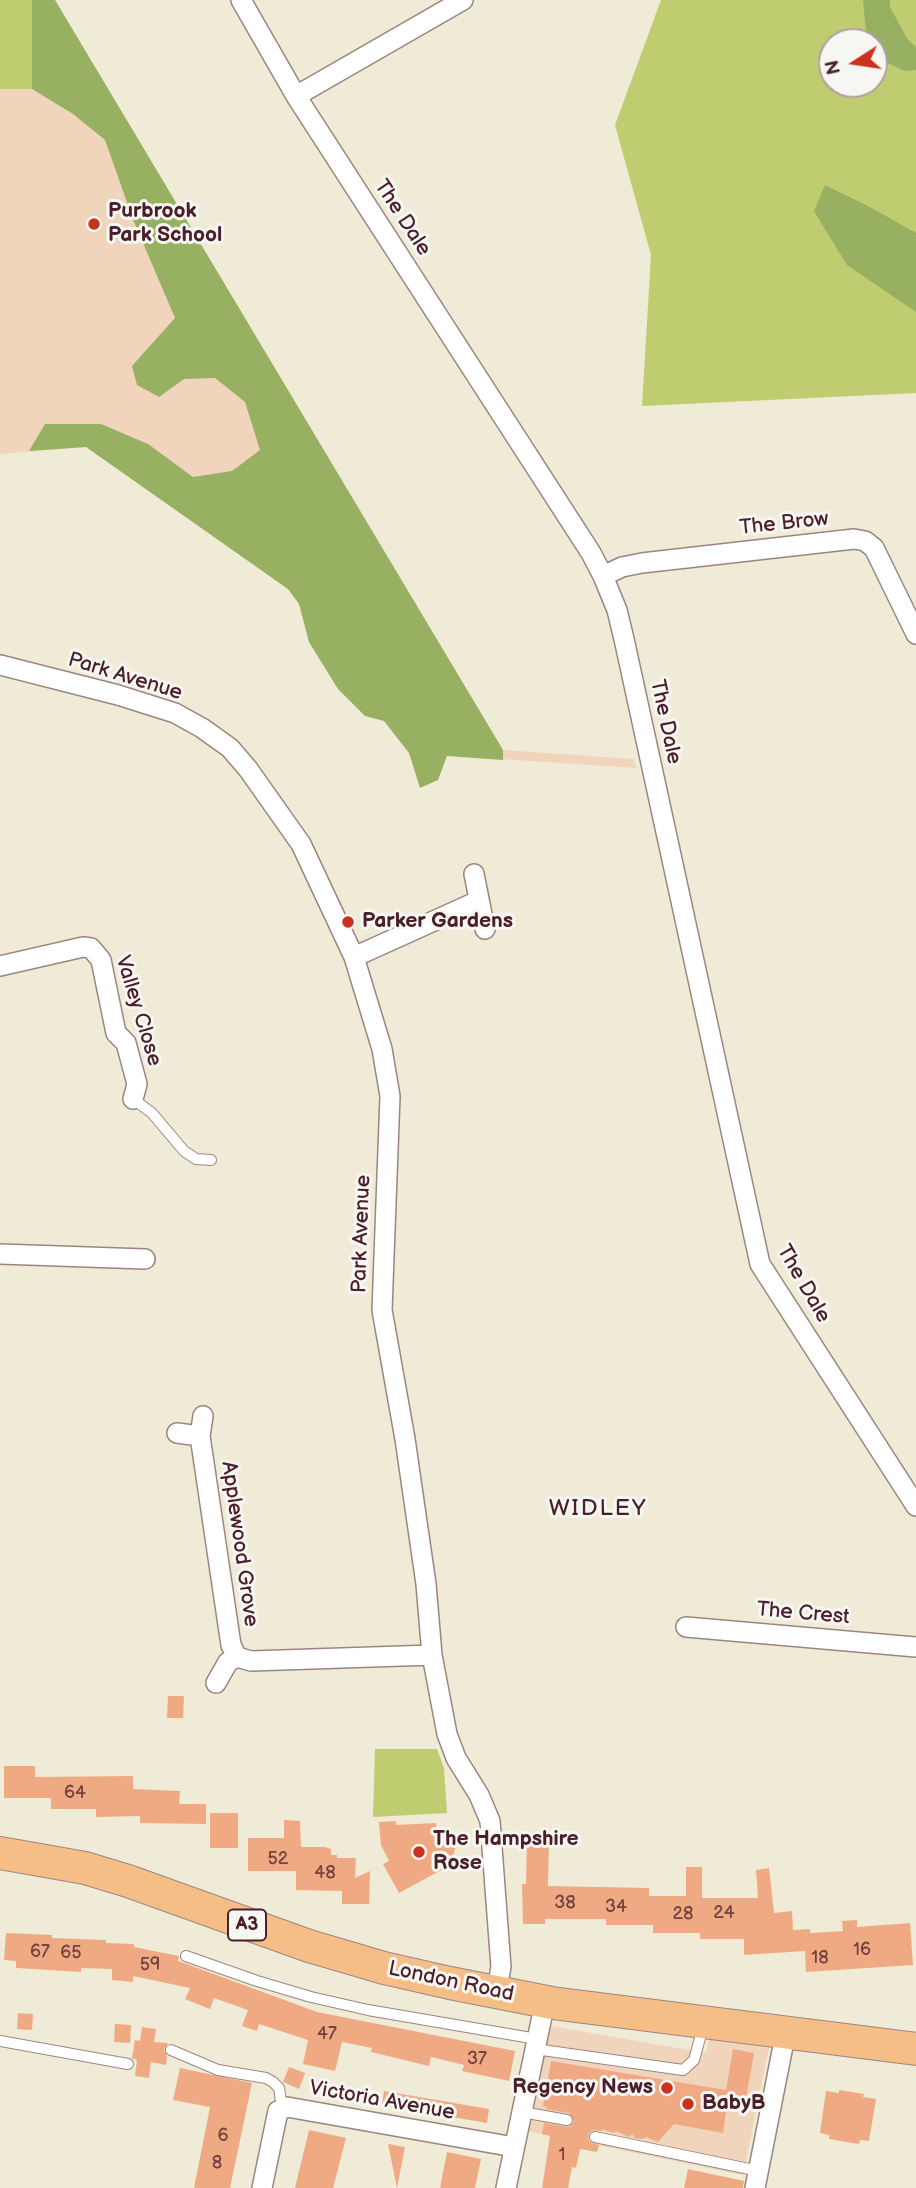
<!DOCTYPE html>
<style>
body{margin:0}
#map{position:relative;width:916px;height:2188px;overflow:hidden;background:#efebd6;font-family:"Balsamiq Sans",sans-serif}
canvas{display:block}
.north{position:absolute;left:818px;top:28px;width:70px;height:70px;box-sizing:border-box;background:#f6f6f2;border:2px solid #b1a0a2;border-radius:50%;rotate:258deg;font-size:19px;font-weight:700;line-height:28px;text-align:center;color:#4a1f2b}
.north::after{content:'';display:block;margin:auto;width:24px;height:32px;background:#c8321e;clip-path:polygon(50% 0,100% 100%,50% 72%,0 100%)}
</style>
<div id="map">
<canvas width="916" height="2188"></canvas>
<div class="north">N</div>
</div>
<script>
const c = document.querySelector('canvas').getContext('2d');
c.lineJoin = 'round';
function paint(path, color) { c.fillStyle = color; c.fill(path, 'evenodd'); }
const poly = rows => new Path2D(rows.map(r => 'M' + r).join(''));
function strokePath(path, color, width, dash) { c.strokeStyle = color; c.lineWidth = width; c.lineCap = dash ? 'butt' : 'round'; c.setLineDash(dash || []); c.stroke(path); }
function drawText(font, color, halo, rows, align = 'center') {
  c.font = font + ' "Balsamiq Sans",sans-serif'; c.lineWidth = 6; c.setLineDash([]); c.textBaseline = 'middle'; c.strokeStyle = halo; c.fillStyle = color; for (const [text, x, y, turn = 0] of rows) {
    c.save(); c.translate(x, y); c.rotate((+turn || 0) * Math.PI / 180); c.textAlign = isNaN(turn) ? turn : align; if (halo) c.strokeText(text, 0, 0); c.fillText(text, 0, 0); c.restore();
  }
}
paint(poly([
 [0,0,55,0,503,750,633,759,636,768,409,753,288,589,86,447,0,454],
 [551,2026,706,2053,709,2039,769,2048,743,2175,527,2131]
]), '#f0d5bc');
paint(poly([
 [0,0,32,0,32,89,0,89],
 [661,0,916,0,916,393,642,406,651,255,615,125],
 [832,42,874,42,874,84,832,84],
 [375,1749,437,1749,444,1768,447,1813,373,1817]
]), '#bfcd70');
paint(poly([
 [32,0,55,0,503,750,503,760,447,756,438,780,420,788,409,753,384,721,365,716,338,689,309,642,299,604,288,589,86,447,29,451,45,424,101,424,148,444,193,477,232,471,260,450,245,402,215,378,184,379,159,397,137,385,132,366,175,318,134,222,105,140,73,114,32,89],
 [863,0,890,0,890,7,908,40,916,47,916,70,905,71,885,62,874,65,874,42,867,42],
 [825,185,870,207,916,233,916,312,847,265,814,211]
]), '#97b062');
paint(poly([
 [168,1696,184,1696,183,1718,167,1718],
 [4,1766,35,1766,35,1777,133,1776,133,1789,180,1791,179,1804,206,1804,206,1824,140,1823,140,1816,96,1817,96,1809,51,1809,51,1798,4,1798],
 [210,1813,238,1813,238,1848,210,1848],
 [284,1820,300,1821,301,1847,325,1847,331,1849,331,1855,337,1855,337,1858,356,1858,355,1878,370,1871,369,1904,342,1904,342,1891,296,1890,296,1871,248,1871,248,1838,284,1838],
 [396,1821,396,1825,436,1823,437,1833,458,1839,452,1859,454,1863,399,1893,383,1864,389,1861,381,1845,379,1822],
 [527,1838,549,1841,548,1886,649,1888,649,1896,686,1896,686,1867,702,1867,702,1898,758,1898,756,1870,769,1868,774,1913,792,1911,793,1930,810,1929,810,1933,843,1931,842,1921,857,1920,857,1927,910,1923,913,1965,806,1972,805,1951,744,1955,744,1939,700,1939,700,1933,653,1933,653,1925,606,1925,606,1919,545,1919,545,1924,523,1924,522,1884,526,1884],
 [6,1933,52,1935,52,1938,106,1940,106,1943,134,1944,134,1947,179,1956,178,1961,184,1963,317,2012,515,2051,509,2081,462,2071,464,2065,431,2057,429,2066,371,2052,372,2048,342,2042,335,2071,303,2064,308,2040,259,2024,257,2031,242,2026,248,2010,214,1998,210,2009,185,1999,190,1988,133,1976,133,1982,112,1980,112,1969,81,1968,81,1972,16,1968,16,1961,4,1960],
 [18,2013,33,2014,32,2030,17,2029],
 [115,2024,131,2025,130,2043,114,2042],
 [142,2027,156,2029,154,2042,168,2043,164,2050,167,2056,166,2065,151,2062,149,2078,135,2076,137,2060,132,2058,135,2040,140,2041],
 [733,2049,754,2053,744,2109,727,2106,723,2133,674,2124,658,2142,646,2137,643,2139,635,2138,632,2134,629,2137,616,2131,614,2133,602,2129,602,2131,593,2130,589,2133,588,2139,591,2143,599,2145,597,2152,580,2149,576,2168,572,2167,568,2188,542,2188,550,2136,542,2134,544,2123,569,2127,574,2121,569,2113,546,2109,547,2107,543,2106,551,2061,726,2090],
 [289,2067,305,2073,299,2089,283,2082],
 [180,2068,252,2083,230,2188,194,2188,210,2107,173,2100],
 [839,2090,864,2094,863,2097,876,2099,869,2141,860,2140,859,2144,829,2139,829,2135,820,2133,826,2091,839,2093],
 [384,2091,489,2109,487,2123,382,2105],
 [309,2130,346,2138,333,2188,295,2188],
 [388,2144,405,2147,397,2188],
 [447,2152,481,2159,475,2188,440,2188],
 [688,2169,744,2181,743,2188,684,2188]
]), '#f0aa83');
const lane = poly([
 [133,1099,152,1113,184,1151,196,1159,211,1160],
 [186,1956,257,1981,311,1997,368,2010,537,2039],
 [0,2041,128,2064],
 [535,2049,683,2070,694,2060,703,2027],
 [171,2050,218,2070,266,2078,273,2082,279,2088,282,2108],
 [522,2112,567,2120],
 [595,2137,759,2171]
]);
const street = poly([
 [241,0,296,96,591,553,603,576,617,610,624,639,760,1264,916,1506],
 [296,96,463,0],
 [603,576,622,567,642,563,854,539,865,541,874,548,916,634],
 [0,665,118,695,175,713,202,728,230,748,248,769,301,844,354,957,382,1049,390,1096,382,1310,405,1439,426,1584,432,1655,447,1734,456,1758,479,1795,490,1821,501,1967,496,1993],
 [474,874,485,929],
 [354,957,478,901],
 [0,966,83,947,91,948,101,960,116,1033,126,1043,137,1084,133,1099],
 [0,1254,145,1259],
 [177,1433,200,1436,231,1645,237,1657,251,1661,432,1655],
 [200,1436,203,1416],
 [686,1627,916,1647],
 [216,1683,228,1662,237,1657],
 [262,2188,278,2111,287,2107,514,2147],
 [506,2188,545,2002],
 [755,2188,786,2031]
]);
const primary = poly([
 [0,1853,85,1868,128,1881,309,1946,384,1968,450,1983,552,2003,916,2049]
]);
strokePath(lane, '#9c8580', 12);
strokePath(street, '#9c8580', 22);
strokePath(primary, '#9c8580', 34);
strokePath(lane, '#fff', 10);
strokePath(street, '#fff', 19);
strokePath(primary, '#f6be87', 32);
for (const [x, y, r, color] of [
 [94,224,7,"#c8321e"],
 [348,922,7,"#c8321e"],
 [419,1852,7,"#c8321e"],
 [667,2088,7,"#c8321e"],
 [688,2104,7,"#c8321e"]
]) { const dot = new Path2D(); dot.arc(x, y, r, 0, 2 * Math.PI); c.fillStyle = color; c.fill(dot); strokePath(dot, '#f6f6f2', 2.5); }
drawText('18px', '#744241', null, [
 ["64",75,1793],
 ["52",278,1859],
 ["48",325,1873],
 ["38",565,1903],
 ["34",616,1907],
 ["24",724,1913],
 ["28",683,1914],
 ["16",862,1950],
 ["67",40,1952],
 ["65",71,1953],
 ["18",820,1958],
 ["59",150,1965],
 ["47",327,2034],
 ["37",477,2059],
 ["6",223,2136],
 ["1",562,2155],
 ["8",217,2163]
]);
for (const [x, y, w] of [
 [247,1925,38]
]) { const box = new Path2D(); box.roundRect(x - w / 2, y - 15.5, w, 31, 5); c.fillStyle = '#f6f6f2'; c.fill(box); strokePath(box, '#4a1f2b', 2); }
drawText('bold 19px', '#4a1f2b', null, [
 ["A3",247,1925]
]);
drawText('bold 21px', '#4a1f2b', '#f6f6f2', [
 ["Purbrook",108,212],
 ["Park School",108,236],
 ["Parker Gardens",362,922],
 ["The Hampshire",433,1840],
 ["Rose",433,1864],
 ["Regency News",653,2088,"right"],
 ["BabyB",702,2104]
], 'left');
drawText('21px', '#4a1f2b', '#f6f6f2', [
 ["The Dale",402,218,57],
 ["The Brow",784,524,-6],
 ["Park Avenue",125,677,17],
 ["The Dale",665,722,78],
 ["Valley Close",138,1011,73],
 ["Park Avenue",362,1234,-88],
 ["The Dale",803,1284,60],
 ["Applewood Grove",239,1544,82],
 ["The Crest",803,1614,5],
 ["London Road",451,1982,12],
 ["Victoria Avenue",382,2101,10]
]);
c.letterSpacing = '2px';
drawText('23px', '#4a1f2b', '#f6f6f2', [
 ["WIDLEY",598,1509]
]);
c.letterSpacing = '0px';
</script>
